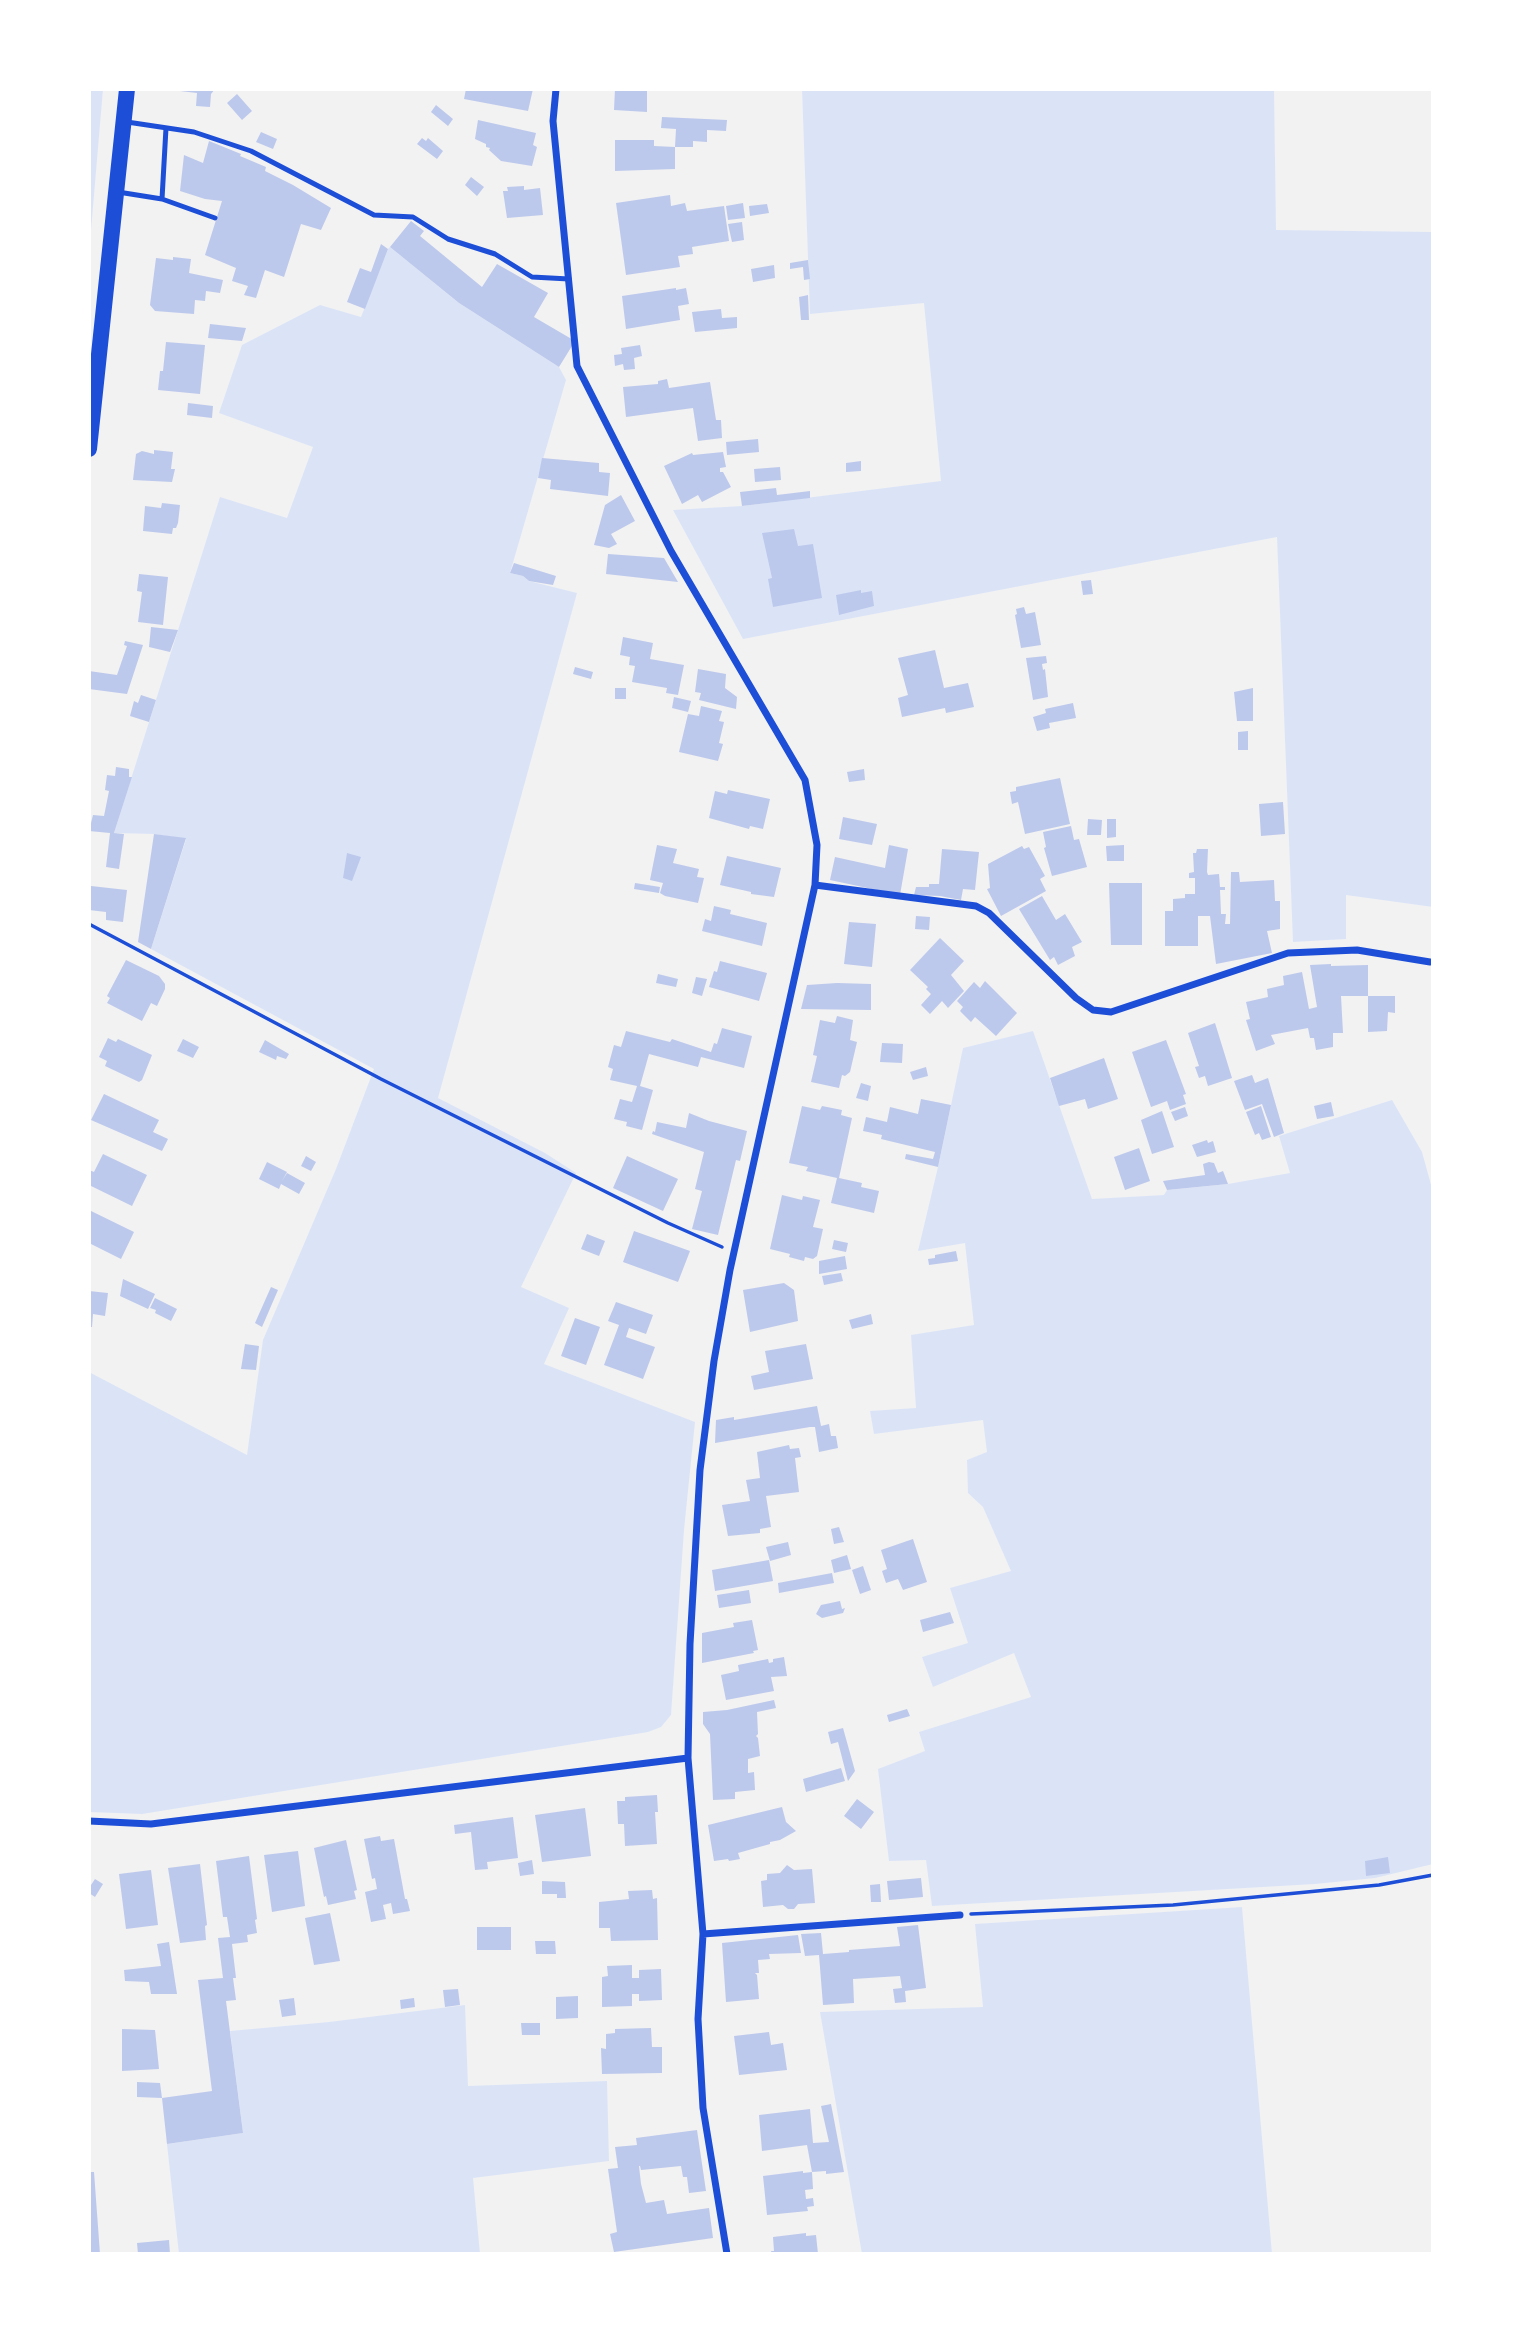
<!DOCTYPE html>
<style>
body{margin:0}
#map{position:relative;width:1522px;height:2343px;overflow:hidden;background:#f2f2f2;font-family:Poppins,sans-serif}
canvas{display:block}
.frame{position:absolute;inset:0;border:91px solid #fff;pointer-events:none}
</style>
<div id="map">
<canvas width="1522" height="2343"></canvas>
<div class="frame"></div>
</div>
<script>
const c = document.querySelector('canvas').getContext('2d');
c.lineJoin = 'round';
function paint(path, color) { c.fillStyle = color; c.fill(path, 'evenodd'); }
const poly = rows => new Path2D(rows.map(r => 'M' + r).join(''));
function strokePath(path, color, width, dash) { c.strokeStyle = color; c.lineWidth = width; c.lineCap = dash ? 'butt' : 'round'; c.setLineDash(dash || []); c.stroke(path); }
paint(poly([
 [89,89,103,89,89,254],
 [802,89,1274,89,1276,230,1433,232,1433,907,1346,895,1346,939,1293,942,1277,537,743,639,673,510,742,506,941,481,924,303,810,314],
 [390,247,459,303,559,367,566,380,510,573,523,576,529,581,577,593,438,1098,545,1153,576,1173,521,1287,569,1308,544,1364,695,1422,684,1530,671,1715,661,1727,648,1732,142,1814,89,1812,89,1372,247,1455,263,1340,336,1169,374,1069,151,949,186,839,154,834,114,833,220,497,287,518,313,447,219,413,242,345,320,305,361,317,388,249],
 [1033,1031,1092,1199,1164,1195,1167,1190,1228,1184,1290,1173,1279,1136,1392,1100,1422,1152,1433,1192,1433,1864,1375,1878,1315,1884,932,1906,926,1860,889,1861,878,1769,925,1751,919,1732,1031,1697,1014,1653,933,1687,922,1657,968,1643,950,1588,1011,1571,983,1507,968,1493,967,1460,987,1452,983,1420,874,1434,870,1411,916,1408,911,1335,974,1325,965,1243,918,1251,938,1167,963,1048],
 [1242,1907,1272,2254,862,2254,820,2012,983,2007,975,1924],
 [465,2005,468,2086,607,2081,609,2161,473,2178,480,2254,179,2254,167,2144,243,2133,230,2031,329,2022]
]), '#dbe4f7');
paint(poly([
 [180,89,215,89,211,94,210,107,196,106,197,93,180,91],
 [466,89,533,89,528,111,464,99],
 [615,89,647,89,647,112,614,110],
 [237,94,252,111,242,120,227,103],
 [436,105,453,119,448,126,431,112],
 [662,117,727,120,726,131,707,130,707,142,693,141,693,147,675,147,676,129,661,128],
 [478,120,536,133,533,145,537,147,532,166,501,161,489,150,490,148,486,147,486,144,475,139],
 [261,132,277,139,273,149,256,142],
 [422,138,426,141,428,138,443,151,437,159,417,144],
 [615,140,654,140,654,146,675,147,675,169,615,171],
 [209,141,241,154,240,156,266,167,265,171,293,185,331,208,321,230,301,224,284,277,265,270,256,298,244,295,248,286,232,281,236,268,205,255,222,201,205,199,180,191,184,155,203,163],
 [471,177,484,187,477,196,465,185],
 [524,186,524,190,540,188,543,215,507,218,503,191,508,191,507,187],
 [670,195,671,206,685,203,687,211,724,206,729,241,692,247,693,254,678,256,680,267,626,275,616,203],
 [743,203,745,218,728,220,726,206],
 [767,204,769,213,750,216,749,206],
 [411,221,424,231,420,236,482,287,497,264,548,293,534,317,575,341,559,367,459,303,390,247],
 [742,222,744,240,732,242,728,224],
 [381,244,388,249,365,309,347,302,360,268,371,272],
 [173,257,191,259,189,273,223,280,220,293,206,291,205,301,195,300,194,314,155,311,150,305,156,258,173,260],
 [808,260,810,279,804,280,803,267,790,269,790,263],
 [774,265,775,278,753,282,751,269],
 [676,288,676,290,686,288,689,304,678,306,680,320,626,329,622,296],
 [808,295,809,320,801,320,799,297],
 [721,309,722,318,737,317,737,328,695,332,692,312],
 [210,324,246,328,242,341,208,338],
 [166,342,205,345,200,394,158,390,160,371,163,371],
 [640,345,642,356,634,358,635,369,624,370,623,364,615,366,614,355,622,354,621,348],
 [667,379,669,388,710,382,716,420,721,420,722,438,698,441,693,408,626,417,623,387,658,384,658,381],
 [188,403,213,406,212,418,187,415],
 [758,439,759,452,727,455,726,442],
 [154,450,173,452,171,469,175,469,172,482,133,480,136,454,142,451,154,454],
 [723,452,726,467,720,468,720,472,723,472,731,487,702,502,698,495,682,504,664,466,692,453,693,455],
 [542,458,599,463,599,472,610,473,608,496,550,489,551,480,538,478],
 [861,461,861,471,846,472,846,463],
 [780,467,781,480,755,482,754,469],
 [776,488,777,495,810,491,810,498,742,506,740,492],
 [621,495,635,521,611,534,617,544,609,548,594,545,605,505],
 [162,503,180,505,178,523,176,528,173,528,172,534,143,531,145,506,161,508],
 [794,529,798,546,813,544,822,598,773,607,768,579,772,578,762,533],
 [608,554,664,558,678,582,606,574],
 [514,563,556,576,553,585,529,581,523,576,510,573],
 [139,574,168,577,163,625,138,622,142,592,137,591],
 [1091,580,1093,594,1083,595,1081,581],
 [861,590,861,593,872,591,874,606,839,615,836,595],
 [1024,607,1026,614,1035,612,1041,645,1021,648,1015,615,1017,614,1016,609],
 [151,627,178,630,170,652,149,647],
 [623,637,653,643,650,659,684,665,678,695,666,693,667,688,632,682,635,666,629,665,630,657,620,655],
 [125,641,143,645,127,694,89,689,89,671,117,675,127,646,124,645],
 [935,650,944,688,968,683,974,707,946,713,945,708,902,717,898,698,908,695,898,658],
 [1046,656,1047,663,1042,664,1043,670,1045,669,1048,697,1033,700,1026,658],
 [575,667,593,672,591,679,573,674],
 [698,669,726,674,725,688,737,697,736,709,699,700,701,693,695,692],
 [615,688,626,688,626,699,615,699],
 [1253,688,1253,721,1237,721,1234,692],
 [141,695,156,700,149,722,130,716,134,701,138,703],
 [674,697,691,701,688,712,672,708],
 [1073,703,1076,718,1049,723,1050,728,1037,731,1033,717,1046,713,1045,709],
 [701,706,722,711,719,721,724,722,719,743,723,744,718,761,679,752,688,714,699,716],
 [1248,731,1248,750,1238,750,1238,732],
 [116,767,129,769,129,777,132,777,114,833,124,834,119,869,106,867,110,833,89,831,93,815,104,816,109,791,105,790,107,775,115,776],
 [864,769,865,780,849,782,847,772],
 [1060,778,1070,824,1025,834,1018,802,1012,804,1010,792,1016,791,1016,787],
 [728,790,770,799,763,829,750,826,749,829,709,818,715,791,727,794],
 [1283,802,1285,834,1261,836,1259,804],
 [843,817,877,824,872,845,839,839],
 [1088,819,1102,820,1101,835,1087,835],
 [1107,819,1116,819,1116,837,1107,838],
 [1071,826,1074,840,1079,839,1087,867,1052,876,1044,848,1046,847,1043,832],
 [154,834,186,838,151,949,138,942],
 [657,845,677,849,673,863,699,869,697,877,704,878,698,903,665,896,660,893,663,883,650,880],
 [889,845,908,849,900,895,830,880,835,857,885,868],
 [1124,845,1124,861,1107,861,1106,846],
 [1022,846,1024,849,1029,847,1045,876,1040,879,1046,891,1001,916,987,889,990,888,988,864],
 [942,849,979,852,975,890,963,889,961,900,940,896,914,895,916,887,929,887,929,884,939,884],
 [1197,849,1208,849,1207,872,1208,875,1219,874,1220,887,1225,887,1225,890,1220,890,1221,914,1226,914,1225,924,1230,924,1231,872,1239,872,1240,882,1274,880,1275,901,1280,901,1280,929,1267,931,1272,953,1216,964,1210,916,1198,916,1198,946,1165,946,1165,911,1173,911,1173,899,1185,898,1185,894,1195,894,1195,878,1189,878,1189,873,1194,872,1193,853,1196,853],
 [347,853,361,857,352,881,343,878],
 [727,856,781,868,774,897,751,894,751,892,720,885],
 [635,883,660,887,659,893,634,889],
 [1109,883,1142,883,1142,945,1111,945],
 [91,886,127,890,123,922,106,920,106,912,89,910,89,889],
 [1042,896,1056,920,1065,914,1082,942,1072,947,1075,956,1058,965,1054,957,1050,960,1019,909],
 [714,906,731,910,730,914,767,923,762,946,702,931,705,919,711,921],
 [916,916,930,917,929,930,915,929],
 [849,922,876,924,872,967,844,964],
 [940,938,964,961,951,975,964,991,948,1008,942,1001,930,1014,921,1005,931,994,926,989,928,987,910,970],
 [126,960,159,976,165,984,165,989,157,1006,151,1003,142,1021,107,1003,110,998,107,996],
 [720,961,767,973,759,1001,709,987,714,971,717,972],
 [1331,964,1331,966,1368,965,1368,996,1341,996,1343,1033,1333,1033,1333,1047,1316,1050,1314,1038,1310,1038,1308,1028,1271,1035,1275,1044,1256,1051,1246,1020,1250,1019,1246,1002,1268,997,1267,989,1284,985,1283,976,1302,972,1309,1009,1317,1007,1310,965],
 [658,974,678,979,676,987,656,983],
 [696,977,707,979,702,996,692,993],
 [985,981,1017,1013,996,1036,975,1017,971,1022,960,1011,963,1007,957,1001,974,982,980,988],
 [837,983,871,984,871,1010,801,1009,807,985],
 [1368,996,1395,996,1395,1013,1388,1012,1387,1031,1368,1032],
 [837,1016,853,1020,850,1040,857,1042,850,1072,845,1076,842,1075,839,1088,811,1082,817,1056,813,1055,820,1020,835,1023],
 [1215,1023,1232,1078,1208,1086,1205,1076,1199,1078,1195,1067,1199,1066,1188,1033],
 [722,1028,752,1036,744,1068,701,1057,698,1067,649,1054,640,1086,653,1090,642,1130,626,1126,627,1122,614,1119,620,1099,632,1102,637,1086,610,1080,613,1069,608,1067,614,1045,621,1047,626,1031,670,1042,672,1039,711,1052,714,1043,717,1044],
 [108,1038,116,1042,118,1039,152,1055,142,1080,139,1082,105,1066,107,1061,99,1057],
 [183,1039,199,1047,193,1058,177,1051],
 [265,1040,289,1054,286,1059,277,1056,276,1060,259,1052],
 [1166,1040,1186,1094,1183,1095,1186,1104,1170,1110,1167,1101,1151,1107,1132,1052],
 [882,1043,903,1044,902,1063,880,1062],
 [1104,1058,1118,1099,1088,1109,1085,1099,1059,1106,1050,1078],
 [926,1067,928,1076,913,1080,910,1072],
 [1252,1075,1255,1083,1268,1078,1284,1133,1274,1137,1262,1104,1245,1110,1234,1081],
 [861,1083,871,1086,868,1101,856,1098],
 [104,1094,159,1120,153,1132,168,1139,162,1151,91,1120],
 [921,1099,951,1105,938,1167,905,1159,906,1154,933,1159,935,1152,881,1139,882,1135,863,1131,866,1117,887,1122,890,1107,918,1114],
 [1331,1102,1334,1116,1317,1119,1314,1106],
 [802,1106,820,1110,822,1106,842,1110,841,1115,852,1118,839,1178,862,1183,861,1187,879,1191,874,1213,831,1203,837,1178,806,1171,808,1167,789,1163],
 [1261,1106,1271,1137,1262,1140,1259,1133,1255,1135,1246,1112],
 [1185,1107,1188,1116,1175,1121,1171,1112],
 [1162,1111,1174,1147,1152,1154,1141,1120],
 [689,1113,709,1121,747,1131,740,1161,736,1160,718,1235,692,1229,702,1191,695,1189,704,1152,652,1134,653,1131,655,1132,657,1122,686,1128],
 [1207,1140,1208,1143,1213,1141,1216,1152,1197,1157,1192,1145],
 [1139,1148,1150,1181,1125,1190,1114,1157],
 [103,1154,147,1175,132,1206,89,1185,89,1170,94,1172],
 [306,1156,316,1162,311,1171,301,1166],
 [627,1156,678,1179,663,1211,613,1188],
 [267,1162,287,1172,282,1181,287,1173,305,1183,299,1194,281,1184,279,1189,259,1179],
 [1209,1162,1214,1163,1218,1173,1223,1171,1228,1184,1167,1190,1163,1181,1205,1175,1203,1164],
 [782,1195,802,1200,803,1196,820,1200,813,1227,823,1229,817,1256,813,1259,805,1257,804,1261,789,1257,790,1254,770,1249],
 [89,1210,134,1232,121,1259,89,1243],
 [634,1231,690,1251,678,1282,623,1262],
 [587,1234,605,1241,599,1256,581,1249],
 [834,1240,848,1243,846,1252,832,1249],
 [956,1251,958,1261,929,1265,928,1259,935,1258,935,1255],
 [845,1256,847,1269,819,1274,819,1261],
 [841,1273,843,1281,824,1285,822,1276],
 [123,1279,155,1294,148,1309,120,1296],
 [784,1283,794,1290,798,1321,750,1332,743,1290],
 [271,1287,278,1290,262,1327,255,1323],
 [89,1291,108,1293,105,1316,93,1314,92,1327,89,1327],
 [155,1298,177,1309,171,1321,155,1313,156,1310,150,1308],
 [616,1302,653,1315,646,1334,629,1328,626,1337,655,1347,643,1379,604,1365,619,1325,608,1321],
 [871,1314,873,1324,852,1329,849,1320],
 [575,1318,600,1327,586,1365,561,1356],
 [245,1344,259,1346,256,1370,241,1369],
 [806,1344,813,1379,754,1390,751,1376,769,1372,765,1351],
 [817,1406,821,1426,829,1424,831,1436,836,1436,838,1448,819,1452,815,1427,810,1427,715,1443,716,1420,734,1417,734,1420],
 [789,1445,790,1449,799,1448,801,1457,795,1458,799,1492,766,1496,771,1527,760,1529,760,1533,728,1536,722,1505,750,1501,746,1480,760,1478,757,1452],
 [839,1527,844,1542,834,1544,831,1529],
 [913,1539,927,1582,903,1590,898,1579,886,1583,882,1571,887,1569,881,1550],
 [788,1542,791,1555,770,1561,766,1547],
 [847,1555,851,1569,834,1573,831,1560],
 [769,1560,773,1581,715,1591,712,1570],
 [863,1566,871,1590,860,1594,852,1570],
 [832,1573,834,1583,779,1593,778,1583],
 [749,1590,751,1603,719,1608,717,1595],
 [840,1601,842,1609,845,1608,843,1613,822,1618,816,1614,821,1605],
 [950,1612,954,1623,923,1632,920,1620],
 [752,1620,758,1650,753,1651,754,1653,702,1663,702,1633,734,1627,733,1623],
 [784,1657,787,1676,771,1677,774,1691,726,1700,721,1675,739,1671,738,1665,768,1659,769,1663,773,1662,773,1659],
 [774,1700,776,1708,757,1712,758,1734,756,1736,758,1738,760,1756,748,1759,748,1773,754,1772,755,1790,735,1792,735,1799,713,1800,710,1734,703,1724,703,1712,727,1710],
 [907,1709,910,1716,889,1722,887,1715],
 [843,1728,855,1771,848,1781,838,1742,831,1744,828,1732],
 [841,1768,845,1781,806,1792,803,1779],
 [657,1795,658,1812,655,1812,657,1844,625,1846,624,1824,618,1824,617,1801,625,1801,625,1797],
 [857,1799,874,1812,861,1829,844,1816],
 [782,1807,786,1822,796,1831,780,1840,770,1842,770,1844,738,1853,740,1859,729,1861,728,1859,714,1861,708,1825],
 [585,1808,591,1856,542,1862,535,1815],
 [513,1817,518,1858,487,1862,488,1869,475,1870,471,1832,455,1834,454,1825],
 [380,1836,381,1841,394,1839,405,1899,407,1899,410,1911,393,1914,391,1903,383,1905,386,1919,371,1922,365,1892,377,1889,375,1878,372,1879,364,1839],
 [346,1840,357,1890,354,1891,356,1899,328,1905,326,1896,324,1897,314,1848],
 [298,1851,305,1906,272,1912,264,1855],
 [249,1856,257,1919,255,1920,257,1933,247,1935,248,1942,232,1944,236,1978,233,1978,236,2000,226,2001,243,2133,167,2144,162,2098,212,2091,198,1980,223,1978,218,1938,230,1937,227,1917,223,1917,216,1861],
 [1388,1857,1390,1873,1366,1876,1365,1861],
 [532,1860,534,1874,520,1876,518,1863],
 [200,1864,207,1925,205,1926,206,1940,180,1943,168,1868],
 [787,1865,794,1870,812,1869,815,1903,798,1904,794,1909,788,1909,783,1905,763,1907,761,1881,767,1880,767,1874,780,1873],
 [151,1870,158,1925,126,1929,119,1874],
 [921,1878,923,1897,889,1900,887,1881],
 [95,1879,103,1884,95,1897,89,1893,89,1888],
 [542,1881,565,1882,566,1898,557,1898,557,1894,542,1894],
 [880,1884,881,1902,871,1902,870,1885],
 [652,1890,653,1899,657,1898,658,1940,611,1941,610,1928,599,1928,599,1902,629,1899,628,1891],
 [330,1913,340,1961,314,1965,305,1918],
 [918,1925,926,1988,905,1991,906,2002,895,2003,893,1989,902,1988,900,1976,853,1979,854,2003,823,2005,819,1955,805,1956,801,1934,821,1933,823,1954,849,1952,849,1950,900,1946,897,1927],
 [477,1927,511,1927,511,1950,477,1950],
 [798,1935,801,1953,769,1954,770,1959,758,1960,759,1973,755,1973,757,1975,759,1999,726,2002,722,1943],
 [535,1941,555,1941,556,1954,536,1954],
 [169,1942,177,1994,151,1994,149,1982,125,1981,124,1970,161,1966,157,1944],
 [632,1965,632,1978,639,1978,639,1970,661,1969,662,2000,639,2001,639,1994,632,1994,632,2006,602,2007,602,1977,608,1976,607,1966],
 [458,1989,460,2005,445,2007,443,1990],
 [578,1996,578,2018,556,2019,556,1997],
 [294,1998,296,2015,282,2017,279,2000],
 [414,1998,415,2007,401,2009,400,2000],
 [521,2023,540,2023,540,2035,522,2035],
 [651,2028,652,2047,662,2047,662,2073,602,2074,601,2048,606,2049,606,2034,615,2033,615,2029],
 [122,2029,155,2030,159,2069,122,2071],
 [769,2032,771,2045,783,2043,787,2070,739,2075,734,2036],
 [137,2082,160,2083,162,2098,137,2097],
 [831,2104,844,2172,826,2174,826,2171,812,2172,807,2145,762,2151,759,2115,810,2109,813,2143,829,2142,821,2106],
 [697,2130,706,2191,689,2193,687,2177,683,2177,681,2166,641,2170,640,2166,639,2166,641,2184,646,2203,664,2200,667,2214,709,2208,713,2238,614,2252,610,2234,617,2232,608,2169,618,2168,615,2147,637,2145,636,2138],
 [803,2171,803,2173,812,2172,813,2189,805,2190,806,2199,813,2198,814,2206,807,2207,808,2211,767,2215,763,2176],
 [89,2172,94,2172,100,2254,89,2254],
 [806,2233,806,2236,816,2235,818,2254,772,2254,771,2251,774,2251,773,2237],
 [169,2240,170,2254,138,2254,137,2243]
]), '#bdc9ec');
strokePath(poly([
 [89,924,381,1079,668,1223,722,1247],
 [971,1914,1173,1905,1379,1885,1433,1875]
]), '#1d4ed8', 3.5);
strokePath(poly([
 [127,122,194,132,251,151,374,215,413,217,448,239,495,254,532,277,569,279],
 [118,192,162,199,166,128],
 [162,199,215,218]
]), '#1d4ed8', 5);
strokePath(poly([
 [556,89,553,121,577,366,671,551,805,780,817,845,815,885,730,1270,714,1361,700,1470,690,1644,688,1758,703,1934,698,2019,703,2108,727,2254],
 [815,885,976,906,989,913,1076,998,1093,1010,1111,1012,1288,953,1357,950,1430,962],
 [89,1821,151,1824,688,1758],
 [703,1934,960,1915]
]), '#1d4ed8', 7);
strokePath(poly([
 [89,449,127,89]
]), '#1d4ed8', 16);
</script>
